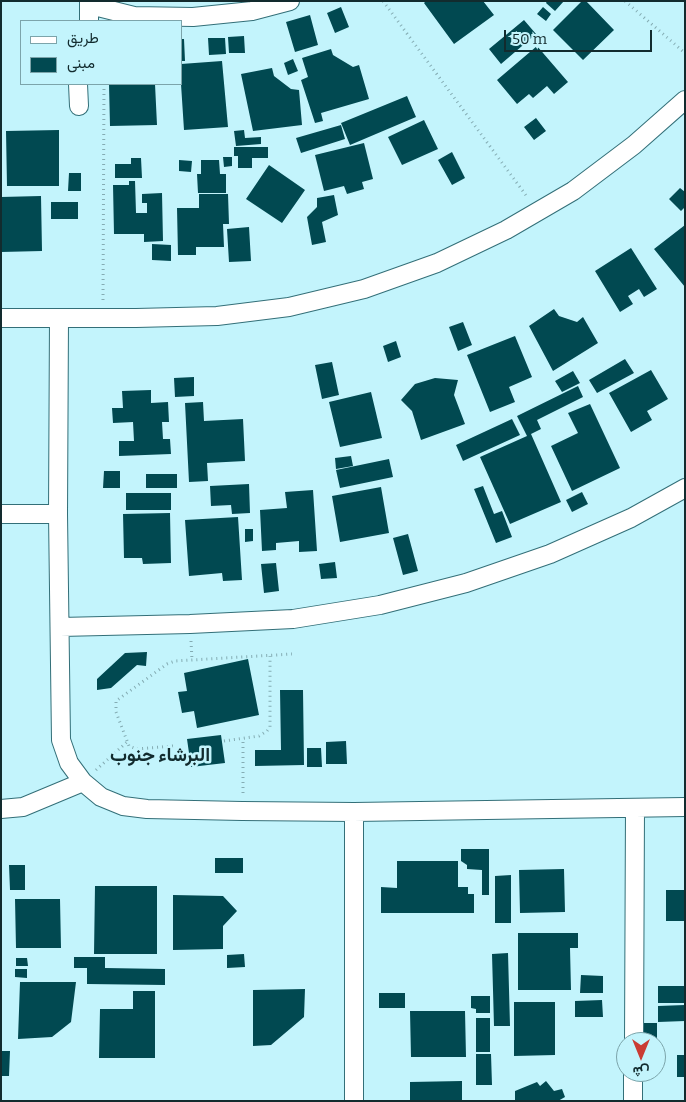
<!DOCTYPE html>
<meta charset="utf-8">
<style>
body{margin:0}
#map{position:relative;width:686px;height:1102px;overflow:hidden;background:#c3f4fc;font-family:Bitter,Vazirmatn,serif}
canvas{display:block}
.frame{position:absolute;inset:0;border:2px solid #122b2e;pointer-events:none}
.legend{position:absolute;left:20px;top:20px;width:162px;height:65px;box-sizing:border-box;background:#c3f4fc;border:1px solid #7ca4aa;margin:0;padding:6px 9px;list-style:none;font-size:15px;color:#122b2e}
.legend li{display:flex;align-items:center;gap:10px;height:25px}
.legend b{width:25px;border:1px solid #7ca4aa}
.north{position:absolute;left:616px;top:1032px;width:50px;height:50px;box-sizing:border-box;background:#c3f4fc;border:1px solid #7ca4aa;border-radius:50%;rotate:180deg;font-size:14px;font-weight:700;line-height:20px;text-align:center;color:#122b2e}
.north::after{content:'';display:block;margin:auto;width:18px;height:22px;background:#ca3c34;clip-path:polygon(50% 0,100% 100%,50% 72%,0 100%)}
.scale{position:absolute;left:504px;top:30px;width:148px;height:22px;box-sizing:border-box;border:2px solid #122b2e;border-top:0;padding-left:6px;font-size:15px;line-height:18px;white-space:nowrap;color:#122b2e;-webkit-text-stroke:4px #c3f4fc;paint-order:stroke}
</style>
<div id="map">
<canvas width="686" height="1102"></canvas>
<div class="frame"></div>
<ul class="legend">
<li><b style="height:6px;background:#fff"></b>طريق</li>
<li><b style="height:14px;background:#014951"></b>مبنى</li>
</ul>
<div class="north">ش</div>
<div class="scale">50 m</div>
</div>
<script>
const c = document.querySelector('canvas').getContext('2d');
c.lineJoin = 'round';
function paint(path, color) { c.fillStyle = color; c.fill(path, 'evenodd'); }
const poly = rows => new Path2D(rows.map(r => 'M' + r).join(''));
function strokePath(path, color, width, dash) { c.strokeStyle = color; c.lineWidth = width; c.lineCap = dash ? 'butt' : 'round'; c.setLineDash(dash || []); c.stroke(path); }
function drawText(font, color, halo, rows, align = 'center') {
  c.font = font + ' Bitter,Vazirmatn,serif'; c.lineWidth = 5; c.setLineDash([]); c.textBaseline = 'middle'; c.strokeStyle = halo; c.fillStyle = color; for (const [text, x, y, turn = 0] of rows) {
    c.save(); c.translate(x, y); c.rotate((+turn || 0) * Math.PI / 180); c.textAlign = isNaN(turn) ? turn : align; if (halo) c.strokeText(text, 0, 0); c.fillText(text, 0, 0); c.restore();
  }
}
paint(poly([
 [426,1,483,1,494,15,454,44,424,3],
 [547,1,564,1,555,11,546,3],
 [582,1,586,1,614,30,583,60,553,30],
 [341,7,349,27,335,33,327,13],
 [543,7,551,14,546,21,537,14],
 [310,15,318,45,295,52,286,22],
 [524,20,536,34,501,64,489,49],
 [244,36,245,53,229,53,228,37],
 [208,38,225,38,226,54,209,55],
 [181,39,184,39,185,61,181,61],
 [537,46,568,82,554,94,547,86,533,98,529,94,517,104,497,80],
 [331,49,333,55,353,67,359,65,369,99,321,113,323,121,315,123,301,80,308,77,302,58],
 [293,59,298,71,288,75,284,63],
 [222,61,228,127,184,130,181,84,181,64],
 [272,68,274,76,291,89,299,90,302,125,253,131,241,74],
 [109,84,155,84,157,125,110,126],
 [407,96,416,117,350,145,341,123],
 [536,118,546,131,534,140,524,127],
 [424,120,438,149,402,165,388,137],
 [341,125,345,139,301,153,296,138],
 [59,130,59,186,7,186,6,131],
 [244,130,245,138,261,137,261,144,236,146,234,131],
 [364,143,373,179,362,182,364,189,347,194,344,186,324,191,315,155],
 [234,147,268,147,268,158,252,158,252,168,238,168,238,156,234,156],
 [452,152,465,178,452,185,438,160],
 [223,157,232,157,232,166,224,167],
 [131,158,141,158,142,178,115,178,115,164,131,164],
 [179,160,192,161,191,172,179,171],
 [201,160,219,160,220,174,226,174,226,193,198,193,197,174,201,174],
 [269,165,305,190,282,223,246,199],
 [69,173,81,173,81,191,68,191],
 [129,181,135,181,136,213,147,213,147,203,142,203,142,194,162,193,163,241,144,242,144,234,114,234,113,185,129,185],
 [680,188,685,192,685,207,681,211,669,199],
 [199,194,228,194,229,224,223,224,224,247,196,247,196,255,178,255,177,208,199,208],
 [334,195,338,215,322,222,326,242,312,245,307,217,317,207,317,198],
 [41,196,42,251,1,252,1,197],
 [51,202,78,202,78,219,51,219],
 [685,225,685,287,654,249],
 [249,227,251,261,229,262,227,229],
 [152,244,171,245,171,261,152,260],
 [631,248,657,289,644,297,639,289,628,296,633,304,620,312,595,271],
 [554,309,559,316,577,322,583,317,598,343,553,371,529,326],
 [463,322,472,345,458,351,449,327],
 [515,336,532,377,509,387,515,402,490,412,467,355],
 [396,341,401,357,388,362,383,346],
 [625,359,634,373,597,393,589,380],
 [332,362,339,395,322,399,315,365],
 [651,370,668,399,647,411,652,420,631,432,609,393],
 [573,371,580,383,562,392,555,381],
 [194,377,194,396,175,397,174,378],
 [435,378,458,380,454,395,465,424,421,440,412,411,401,400,415,384],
 [578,386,583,397,537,420,541,429,531,434,561,502,510,524,480,457,527,436,517,416],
 [151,390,151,403,168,402,169,422,162,422,163,439,170,439,171,454,119,456,119,441,134,441,133,422,113,423,112,408,123,408,122,391],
 [371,392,382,438,340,447,329,402],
 [203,402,204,421,243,419,245,461,207,463,208,481,189,482,185,403],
 [590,404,620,468,572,491,551,446,578,433,568,413],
 [512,419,520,435,463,461,456,445],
 [351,456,353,466,336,469,335,458],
 [389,459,393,477,340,488,336,470],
 [104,471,120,471,120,488,103,488],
 [146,474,177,474,177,488,146,488],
 [249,484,250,513,232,514,231,505,211,506,210,486],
 [483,486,494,514,502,511,512,537,496,543,474,489],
 [381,487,389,533,340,542,332,496],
 [313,490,317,551,299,552,299,541,276,543,276,550,262,551,260,510,287,508,285,492],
 [582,492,588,504,572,512,566,500],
 [126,493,171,493,171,510,126,510],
 [170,513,171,563,143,564,142,558,124,558,123,514],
 [238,517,242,580,223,581,222,573,189,576,185,520],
 [245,529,253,529,253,541,245,542],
 [408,534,418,571,403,575,393,538],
 [335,562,337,578,321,579,319,564],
 [276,563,279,591,264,593,261,564],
 [147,652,146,666,137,665,111,688,97,690,97,679,125,653],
 [248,659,259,715,197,728,194,711,182,713,178,692,187,691,184,673],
 [280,690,303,690,304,765,255,766,255,750,281,750],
 [221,735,225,763,191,767,187,739],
 [346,741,347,764,326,764,326,742],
 [307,748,321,748,322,767,307,767],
 [461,849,489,849,489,895,482,895,482,870,467,869,467,865,461,861],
 [215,858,243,858,243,873,215,873],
 [397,861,458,861,458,887,468,887,468,894,474,894,474,913,381,913,381,887,397,888],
 [9,865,25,865,25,890,10,890],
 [564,869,565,912,520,913,519,870],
 [511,875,511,923,495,923,495,876],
 [95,886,157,886,157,954,94,954],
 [666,890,685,890,685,921,666,921],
 [173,895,223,896,237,911,223,926,223,949,173,950],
 [15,899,60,899,61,948,16,948],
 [518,933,578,933,578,948,570,948,571,990,518,990],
 [508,953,510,1026,494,1026,492,954],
 [244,954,245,967,227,968,227,955],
 [74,957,105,957,105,968,165,969,165,985,87,984,87,968,74,968],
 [16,958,27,958,28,966,16,966],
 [15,969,27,969,27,978,15,977],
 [581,975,603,976,603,993,580,993],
 [20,982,76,982,71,1022,52,1037,18,1039],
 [658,986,685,986,685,1003,658,1003],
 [305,989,304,1017,271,1045,253,1046,253,990],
 [133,991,155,991,155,1058,99,1058,100,1009,133,1009],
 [379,993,405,993,405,1008,379,1008],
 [471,996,490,996,490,1013,476,1013,476,1009,471,1008],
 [602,1000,603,1017,575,1017,575,1001],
 [514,1002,555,1002,555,1055,514,1056],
 [685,1005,685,1021,658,1022,658,1006],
 [410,1011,465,1011,466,1057,411,1057],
 [476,1018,490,1018,490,1052,476,1052],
 [642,1023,657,1023,657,1041,642,1041],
 [1,1051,10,1051,9,1076,1,1076],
 [476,1054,491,1054,492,1085,476,1085],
 [677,1055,685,1055,685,1077,677,1077],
 [462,1081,462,1101,410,1101,410,1082],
 [546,1081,554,1091,562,1089,565,1097,558,1101,515,1101,515,1091,537,1082,540,1086]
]), '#014951');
const minor = poly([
 [89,1,89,21],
 [90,5,134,16,193,17,252,11,290,1],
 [78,84,79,106],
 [1,318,136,318,217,316,289,307,364,289,437,263,506,230,573,191,634,145,685,100],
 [59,318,58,514,61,740,69,763,83,782,101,797,123,806,147,809,242,811,354,812,685,807],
 [1,514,58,514],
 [60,627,190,624,293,619,380,605,466,583,550,554,631,518,685,488],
 [1,809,23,807,83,782],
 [354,812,354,1101],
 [634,1042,635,808],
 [633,1101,633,1072]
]);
strokePath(minor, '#336f78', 20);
strokePath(poly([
 [383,1,528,198],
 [625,1,685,53],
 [103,300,104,84],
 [191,641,192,660],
 [224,741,259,736,267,731,270,727,270,656],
 [173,746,137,749,129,746,116,712,116,701,167,664,175,661,292,654],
 [96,770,127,742],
 [243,793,243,738]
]), '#84acb3', 3, [1, 4]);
strokePath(minor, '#fff', 18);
drawText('bold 19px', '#122b2e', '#c3f4fc', [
 ["البرشاء جنوب",160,756]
]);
</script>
